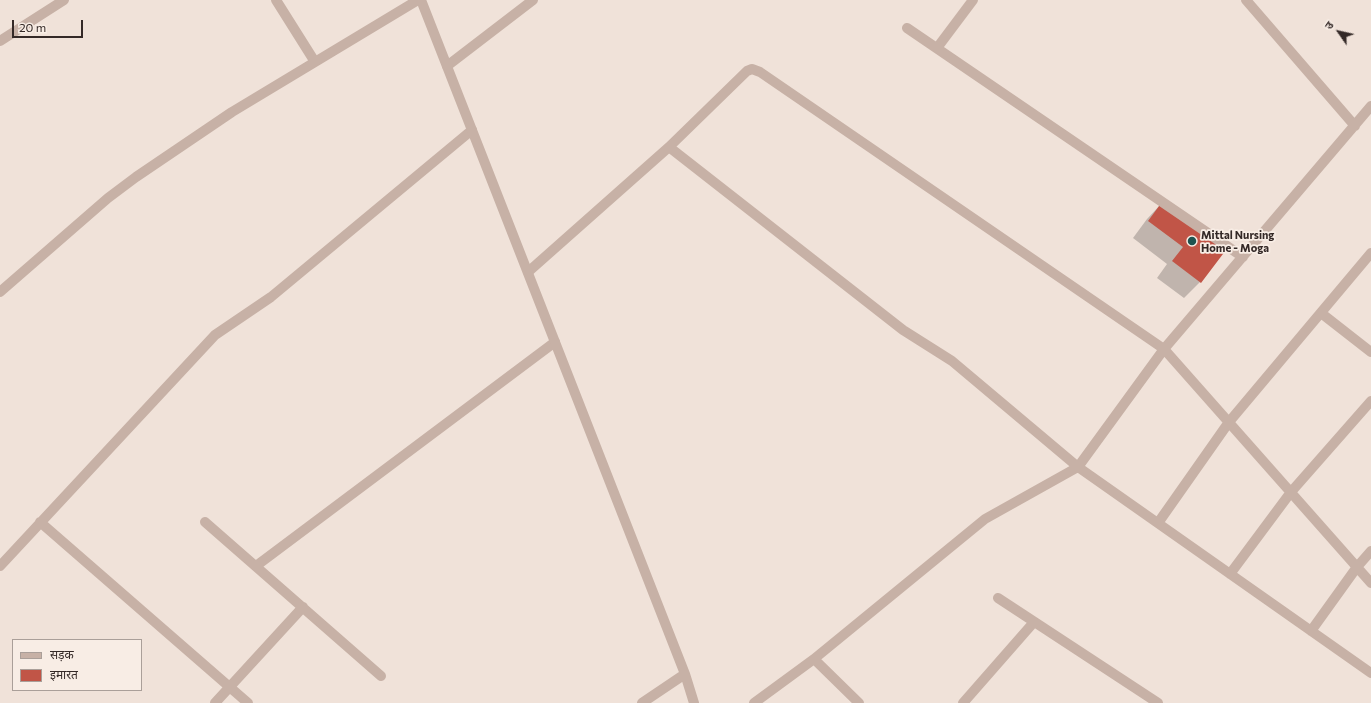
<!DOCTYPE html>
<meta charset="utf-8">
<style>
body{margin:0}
#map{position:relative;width:1371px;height:703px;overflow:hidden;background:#f0e2d9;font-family:Commissioner,"Noto Sans Devanagari",sans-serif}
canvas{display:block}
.legend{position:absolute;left:12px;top:639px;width:130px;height:52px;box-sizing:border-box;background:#f8ede5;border:1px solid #aa9f99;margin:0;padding:5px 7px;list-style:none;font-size:12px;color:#342927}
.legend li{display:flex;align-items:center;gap:8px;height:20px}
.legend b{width:20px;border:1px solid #aa9f99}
.north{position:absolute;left:1319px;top:12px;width:40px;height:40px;-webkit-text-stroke:3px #f8ede5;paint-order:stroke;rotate:304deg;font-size:11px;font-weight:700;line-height:16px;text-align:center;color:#342927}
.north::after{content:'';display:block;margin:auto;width:14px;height:18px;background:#342927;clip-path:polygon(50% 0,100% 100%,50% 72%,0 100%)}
.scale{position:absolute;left:12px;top:20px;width:71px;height:18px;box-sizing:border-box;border:2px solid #342927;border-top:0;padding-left:5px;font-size:12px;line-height:14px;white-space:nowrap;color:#342927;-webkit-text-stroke:3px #f8ede5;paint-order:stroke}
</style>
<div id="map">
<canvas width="1371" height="703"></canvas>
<ul class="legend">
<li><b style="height:5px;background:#c7b1a6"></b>सड़क</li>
<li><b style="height:11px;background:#c15547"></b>इमारत</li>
</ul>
<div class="north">उ</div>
<div class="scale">20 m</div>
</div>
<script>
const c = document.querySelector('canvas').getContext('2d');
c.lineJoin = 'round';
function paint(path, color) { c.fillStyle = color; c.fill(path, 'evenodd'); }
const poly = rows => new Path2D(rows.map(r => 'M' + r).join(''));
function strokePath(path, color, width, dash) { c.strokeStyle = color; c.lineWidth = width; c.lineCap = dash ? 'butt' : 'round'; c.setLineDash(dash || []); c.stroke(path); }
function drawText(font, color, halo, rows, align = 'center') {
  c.font = font + ' Commissioner,sans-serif'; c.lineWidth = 3.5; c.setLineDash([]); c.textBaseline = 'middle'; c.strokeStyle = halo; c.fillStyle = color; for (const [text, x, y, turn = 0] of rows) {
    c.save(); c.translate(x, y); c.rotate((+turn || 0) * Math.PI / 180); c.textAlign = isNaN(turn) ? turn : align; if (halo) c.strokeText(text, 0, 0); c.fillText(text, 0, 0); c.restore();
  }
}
paint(poly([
 [1162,203,1200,282,1184,298,1157,278,1167,264,1133,238,1147,219]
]), '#0003');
paint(poly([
 [1162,202,1226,250,1201,283,1172,261,1183,247,1148,221]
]), '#c15547');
strokePath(poly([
 [276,0,315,62],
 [1246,0,1355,126],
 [907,28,1243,257],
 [0,41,64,0],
 [937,48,973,0],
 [447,66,533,0],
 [669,147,903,330,952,361,1078,467,1371,673],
 [528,272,669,147,747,71,752,69,760,72,1164,349,1371,583],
 [0,292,108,198,136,177,232,112,418,0],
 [1321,313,1371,352],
 [40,522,248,703],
 [205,522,381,676],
 [1158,523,1229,422,1371,253],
 [0,566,215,335,271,297,472,130],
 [256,566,555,342],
 [1230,574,1291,492,1371,401],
 [998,598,1158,703],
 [1311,631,1357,567,1371,551],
 [814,659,859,703],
 [215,703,303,607],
 [754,703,814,659,985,519,1078,467,1164,349,1371,106],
 [963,703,1034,622]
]), '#c7b1a6', 10);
strokePath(poly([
 [421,0,685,674,694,703],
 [642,703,685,674]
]), '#c7b1a6', 10);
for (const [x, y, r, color] of [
 [1192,241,5,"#1e5350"]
]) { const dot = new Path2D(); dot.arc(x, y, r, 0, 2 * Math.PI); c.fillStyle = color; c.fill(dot); strokePath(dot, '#f8ede5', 1.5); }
drawText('bold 11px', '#342927', '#f8ede5', [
 ["Mittal Nursing",1201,235],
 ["Home - Moga",1201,248]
], 'left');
</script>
